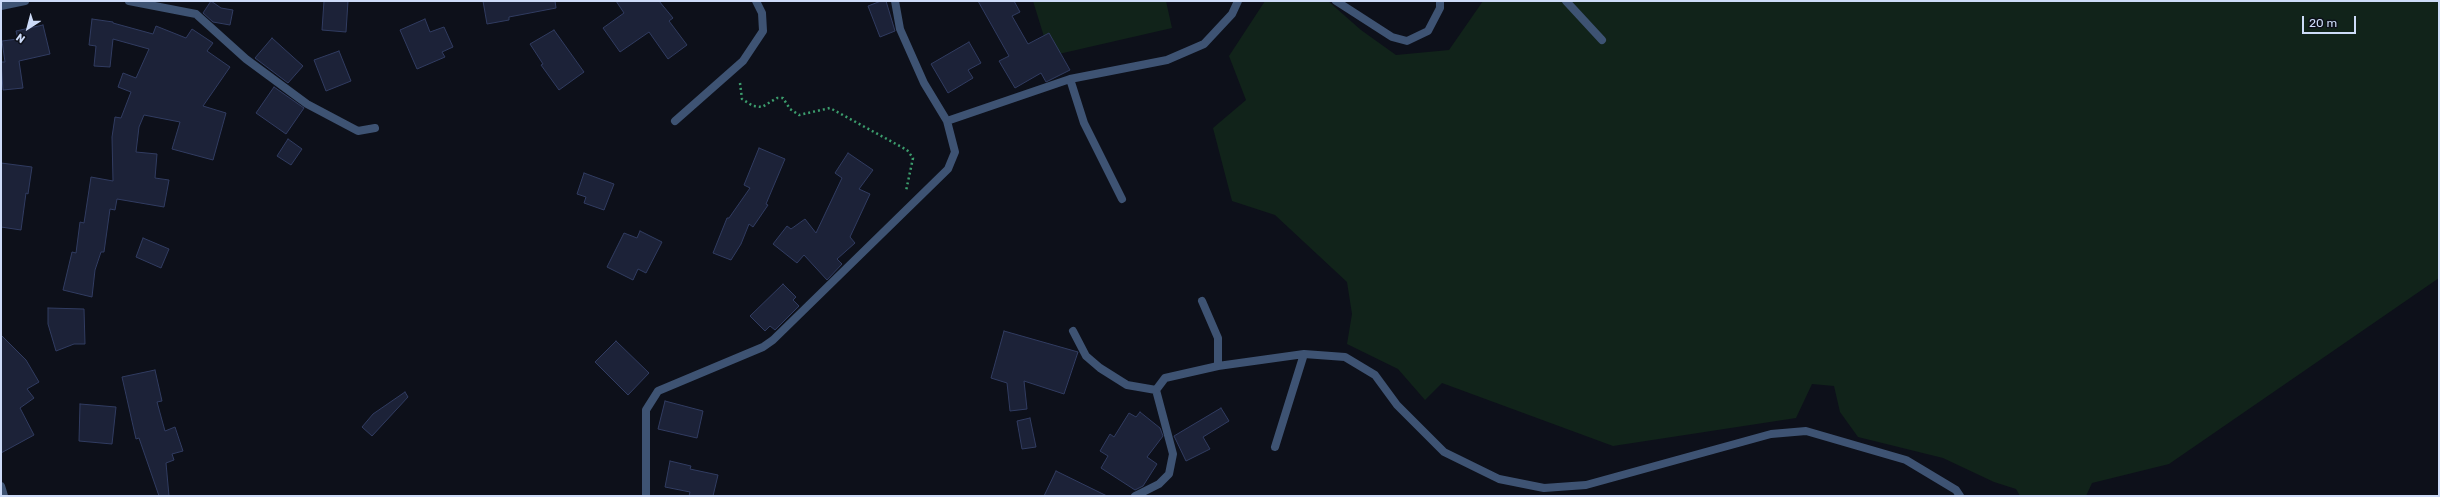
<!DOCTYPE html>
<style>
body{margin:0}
#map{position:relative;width:2440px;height:497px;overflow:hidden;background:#0d101a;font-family:Rubik,sans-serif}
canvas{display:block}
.frame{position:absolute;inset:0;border:2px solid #cddbf8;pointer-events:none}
.north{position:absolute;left:8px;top:8px;width:40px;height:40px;-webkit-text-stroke:3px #0d101a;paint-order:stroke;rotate:216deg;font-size:11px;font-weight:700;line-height:16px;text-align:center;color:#cddbf8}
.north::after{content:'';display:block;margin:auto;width:14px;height:18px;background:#cddbf8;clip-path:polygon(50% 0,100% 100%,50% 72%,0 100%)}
.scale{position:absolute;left:2302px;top:16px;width:54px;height:18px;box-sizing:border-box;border:2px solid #cddbf8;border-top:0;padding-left:5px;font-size:12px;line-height:14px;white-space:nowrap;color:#cddbf8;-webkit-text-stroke:3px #0d101a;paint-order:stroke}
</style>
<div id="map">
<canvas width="2440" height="497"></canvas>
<div class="frame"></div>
<div class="north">N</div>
<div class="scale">20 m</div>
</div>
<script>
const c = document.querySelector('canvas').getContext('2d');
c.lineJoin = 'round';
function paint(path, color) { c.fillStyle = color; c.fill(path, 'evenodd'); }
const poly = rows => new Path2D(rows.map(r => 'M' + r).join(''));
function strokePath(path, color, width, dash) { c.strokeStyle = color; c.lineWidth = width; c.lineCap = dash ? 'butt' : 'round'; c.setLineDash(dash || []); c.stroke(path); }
paint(poly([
 [1033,1,1166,1,1172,28,1050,56],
 [1265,1,1328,1,1361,30,1396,55,1449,50,1483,1,2439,1,2439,278,2169,464,2092,483,2086,496,2020,496,2016,489,1994,482,1943,458,1858,437,1840,412,1834,386,1812,384,1796,418,1613,446,1442,383,1425,400,1398,369,1347,344,1352,314,1347,282,1275,215,1232,201,1213,128,1246,100,1229,56]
]), '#11231a');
const building = poly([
 [211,1,221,8,233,10,230,25,213,22,203,13,211,1],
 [324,1,348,1,346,32,322,30,324,1],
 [483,1,555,1,556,8,509,17,509,20,487,24,483,1],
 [616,1,659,1,673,18,669,21,687,45,668,59,649,32,620,52,603,28,624,13,616,1],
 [881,1,886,1,895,31,880,37,868,6,881,1],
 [978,1,1014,1,1020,12,1012,16,1028,44,1049,33,1070,70,1046,82,1041,73,1015,88,999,61,1009,56,978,1],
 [92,19,113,22,113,23,153,34,156,26,186,38,192,29,213,43,207,51,230,67,203,106,226,113,213,160,172,149,180,122,144,115,139,127,136,152,157,154,155,178,169,180,164,207,117,199,115,210,110,209,104,252,101,252,95,270,92,297,63,290,72,252,76,253,80,222,84,223,91,177,113,181,112,137,115,117,121,118,131,92,118,87,123,73,136,78,149,49,113,39,110,67,94,66,96,46,89,45,92,19],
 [425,19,430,32,444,27,453,47,442,52,445,57,417,69,400,30,425,19],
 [43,25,50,54,19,61,23,88,3,90,1,62,5,62,2,41,18,39,16,31,43,25],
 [554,30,584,72,559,90,541,65,543,64,530,44,554,30],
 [272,38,303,66,288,83,255,58,272,38],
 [969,42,981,63,968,70,973,78,948,93,931,64,969,42],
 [339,51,351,81,326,91,314,60,339,51],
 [274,87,304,108,286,134,256,113,274,87],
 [288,139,302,149,291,165,277,156,288,139],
 [759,148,785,159,766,204,768,205,753,227,749,224,741,244,731,260,713,253,727,218,729,218,750,188,744,185,759,148],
 [848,153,873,170,859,189,870,194,850,237,855,243,837,259,842,264,827,280,804,255,797,263,773,244,787,226,791,229,805,219,816,233,842,178,835,173,848,153],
 [1,163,32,167,28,194,26,193,21,230,1,227,1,163],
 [584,173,614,184,604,210,584,203,586,197,577,194,584,173],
 [640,231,662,242,646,273,638,269,633,280,607,267,624,233,637,238,640,231],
 [143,238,169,249,161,268,136,257,143,238],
 [783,284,796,297,793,300,799,306,775,330,770,326,765,331,750,316,783,284],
 [48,308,84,309,85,344,74,344,56,351,48,324,48,308],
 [1004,331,1078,352,1064,394,1024,381,1027,409,1010,411,1007,383,991,378,1004,331],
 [1,335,26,360,39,382,27,389,34,398,20,408,34,435,1,453,1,335],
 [616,341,649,373,628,395,595,362,616,341],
 [155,370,162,401,157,402,165,431,175,427,183,451,172,454,174,460,166,463,169,496,159,496,139,438,136,439,122,377,155,370],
 [405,392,408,397,372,436,362,427,373,414,405,392],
 [665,401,703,411,697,438,658,429,665,401],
 [80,404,116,407,112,444,79,441,80,404],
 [1221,408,1229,421,1203,437,1210,449,1186,461,1174,436,1221,408],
 [1140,412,1160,428,1163,436,1147,457,1157,464,1143,486,1135,490,1101,468,1108,456,1100,451,1110,434,1114,437,1129,413,1136,417,1140,412],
 [1030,418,1036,447,1022,449,1017,421,1030,418],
 [670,461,691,466,690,469,718,475,713,496,689,496,690,492,665,487,670,461],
 [1056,471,1107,496,1044,496,1056,471]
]);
paint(building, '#1c2238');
strokePath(building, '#313c61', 1);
strokePath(poly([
 [740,83,742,99,753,106,762,107,777,98,783,98,790,109,799,115,830,108,907,150,913,158,906,191]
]), '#3c9d6d', 2.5, [2, 3]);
strokePath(poly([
 [129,1,196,14,246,59,307,104,358,131,375,128],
 [895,1,900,29,924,83,947,121],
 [1336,1,1392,37,1407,41,1428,31,1440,8,1440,1],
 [1566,1,1602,40],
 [1,6,25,1],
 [1070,79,1084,123,1122,199],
 [675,121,743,61,763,31,762,13,756,1],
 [1202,301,1218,338,1218,366],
 [1073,331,1086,356,1100,368,1127,385,1156,390],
 [1275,447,1304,354],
 [1,486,4,496],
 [646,496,646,410,658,391,763,347,773,340,948,169,955,152,947,121,1070,79,1167,60,1204,44,1232,14,1238,1],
 [1135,496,1159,484,1169,474,1173,454,1156,390,1165,378,1218,366,1304,354,1345,357,1375,375,1397,405,1444,452,1499,479,1544,488,1586,485,1771,434,1806,431,1906,460,1956,490,1960,496]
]), '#3e5373', 8);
</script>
